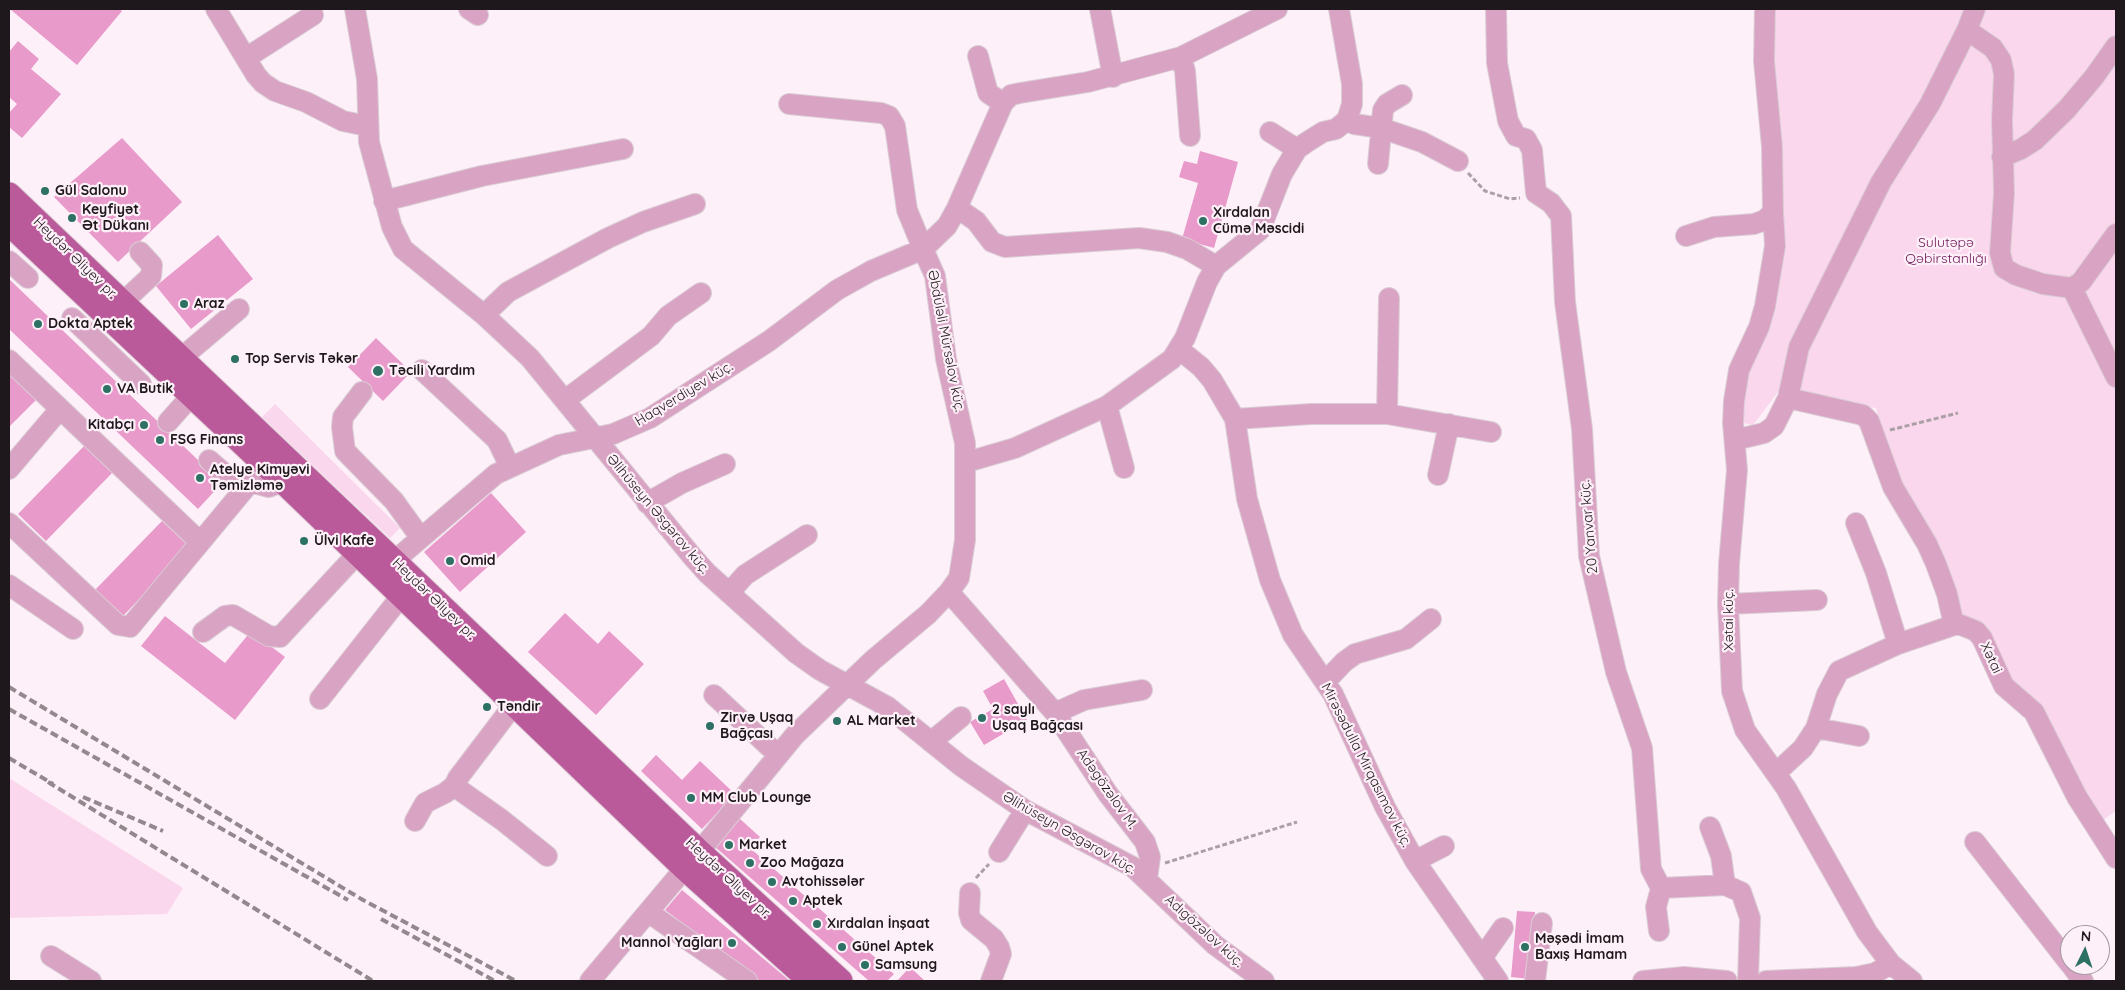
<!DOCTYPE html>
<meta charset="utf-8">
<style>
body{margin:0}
#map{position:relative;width:2125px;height:990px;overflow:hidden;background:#fef0f8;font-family:Quicksand,sans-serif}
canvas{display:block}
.frame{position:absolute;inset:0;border:10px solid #1e181c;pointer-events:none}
.north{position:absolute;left:2060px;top:925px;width:50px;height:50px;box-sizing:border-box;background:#fef0f8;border:1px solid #a49aa0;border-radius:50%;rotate:4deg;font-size:14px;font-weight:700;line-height:20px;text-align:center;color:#1e181c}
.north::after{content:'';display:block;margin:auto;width:18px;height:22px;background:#2d7165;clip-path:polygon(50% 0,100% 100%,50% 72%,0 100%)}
</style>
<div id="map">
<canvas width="2125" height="990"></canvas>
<div class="frame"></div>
<div class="north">N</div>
</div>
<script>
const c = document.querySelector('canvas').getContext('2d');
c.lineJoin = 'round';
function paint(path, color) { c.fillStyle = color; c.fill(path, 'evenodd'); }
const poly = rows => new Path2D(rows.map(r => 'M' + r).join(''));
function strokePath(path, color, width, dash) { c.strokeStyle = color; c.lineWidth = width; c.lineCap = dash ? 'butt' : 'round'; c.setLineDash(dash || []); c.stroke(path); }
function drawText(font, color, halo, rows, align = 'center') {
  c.font = font + ' Quicksand,sans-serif'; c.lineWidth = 4.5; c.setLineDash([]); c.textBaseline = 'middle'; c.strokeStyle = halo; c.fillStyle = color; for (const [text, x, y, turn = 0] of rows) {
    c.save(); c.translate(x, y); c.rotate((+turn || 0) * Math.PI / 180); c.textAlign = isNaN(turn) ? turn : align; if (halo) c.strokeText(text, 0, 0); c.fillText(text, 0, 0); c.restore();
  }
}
paint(poly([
 [1773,9,2116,9,2116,811,2100,822,2014,687,1959,616,1899,487,1876,408,1778,392,1753,425,1739,422,1740,399,1777,231,1772,49],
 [275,404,400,528,390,538,262,417],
 [9,778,183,888,167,914,9,918]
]), '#fad7ec');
paint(poly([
 [10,9,119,9,122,11,77,65],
 [18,41,39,59,31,69,61,94,22,138,9,127,9,113,17,104,9,97,9,52],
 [122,138,182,202,118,262,54,197],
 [1200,151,1238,162,1214,248,1182,239,1198,183,1179,177,1184,161,1197,164],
 [218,235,253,279,191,329,156,286],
 [9,279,222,483,198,509,9,329],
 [376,338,411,372,383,401,348,367],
 [9,374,36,400,9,427],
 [85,445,113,472,46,541,18,514],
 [491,493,526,532,460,592,424,552],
 [162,521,190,547,123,616,95,590],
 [565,613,598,644,609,631,644,664,596,715,528,652],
 [165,616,225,663,251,631,285,657,235,720,141,646],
 [1004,679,1027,720,984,745,970,722,993,709,983,691],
 [656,755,682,780,700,761,735,794,702,829,641,771],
 [739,818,760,837,750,848,894,974,887,981,869,981,714,846],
 [682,890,790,981,760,981,665,910],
 [1517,911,1535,912,1529,979,1511,977],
 [910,967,925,981,897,981]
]), '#e89acb');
const minor = poly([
 [216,9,256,75,263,83,275,91,306,102,343,121,367,126],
 [355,9,367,79,369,142,392,227,403,249,484,315,530,358,691,555,707,573,796,653,820,670,888,707,961,766,1025,810,1133,867,1215,945,1264,981],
 [469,9,478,15],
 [1100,9,1113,77],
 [1339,9,1352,84,1352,104,1347,120],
 [1496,9,1497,63,1508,121,1516,136,1526,139,1532,150,1536,193,1551,203,1561,216,1565,302,1582,429,1589,556,1616,672,1642,748,1651,869,1661,888,1725,885,1741,892,1750,918,1748,981],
 [1967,30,1993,48,2001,60,2004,74,2002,120,2004,193,2000,253,2004,268,2016,275,2043,284,2072,288,2081,282,2116,234],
 [978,56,988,93,1003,103],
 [1181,57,1185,71,1190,136],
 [246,58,313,15],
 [1270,132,1297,149],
 [2002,157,2021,149,2035,140,2067,109,2094,77,2116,46],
 [1378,164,1383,110,1387,104,1402,95],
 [384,201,482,176,623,149],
 [957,208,976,221,992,242,1005,247,1139,238,1167,242,1187,249,1216,266],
 [1773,212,1775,246,1765,306,1759,327,1739,370,1734,401,1733,423,1737,470,1729,564,1728,604,1732,691,1745,730,1786,788,1867,932,1891,964,1912,981],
 [1686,236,1714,227,1754,224,1765,220,1773,212,1772,147,1764,61,1765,9],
 [9,261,28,278],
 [2072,288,2116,377],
 [122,303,151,276,152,265,140,252],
 [484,315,508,292,608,238,643,222,695,204],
 [72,318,141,384],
 [1180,350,1201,367,1212,380,1235,419,1247,499,1270,580,1293,635,1333,694,1385,807,1415,861,1498,981],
 [180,359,239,309],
 [9,360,200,542],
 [422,370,497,440,510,467],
 [362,392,343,417,342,427,345,451,394,501,420,537],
 [1788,398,1799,347,1881,182,1930,104,1967,30,1975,9],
 [565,400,651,336,668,316,701,293],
 [1107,406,1124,468],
 [1387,414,1389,298],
 [1235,419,1311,414,1387,414,1491,432],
 [168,422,192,395],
 [1735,440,1764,433,1774,426,1788,398,1863,415,1869,421,1893,487,1927,544,1936,564,1947,594,1954,625],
 [209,460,243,490],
 [967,462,1015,448,1107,406,1172,359,1185,338,1207,282,1216,266,1260,230,1282,174,1297,149,1307,142,1323,132,1336,129,1347,120,1354,124,1381,128,1422,142,1458,161],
 [9,469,60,409],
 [1438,475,1449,424],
 [647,503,682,483,725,464],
 [9,523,118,625,130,627,247,486,254,483,269,487,274,485,279,477],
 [1856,523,1876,573,1898,644],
 [394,561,496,474,559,445,613,434,650,418,769,341,837,290,871,271,923,249,907,210,895,126,889,116,881,113,789,104],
 [9,585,73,629],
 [949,592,1055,713,1108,794,1145,842,1150,857,1147,879],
 [729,593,745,575,807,535],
 [1728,604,1817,600],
 [203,632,225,616,233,615,269,636,280,637,358,553],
 [1325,682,1344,662,1355,654,1406,639,1431,619],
 [714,695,777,754],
 [320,699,402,595],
 [515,703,458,778,454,786,502,820,547,856],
 [1055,713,1084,700,1142,690],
 [1816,728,1859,736],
 [931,742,961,717],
 [1776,773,1803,748,1816,728,1827,694,1839,671,1898,644,1954,625,1961,625,1976,631,1982,638,2004,686,2034,712,2077,797,2116,858],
 [415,821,425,803,445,793,454,786],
 [1710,827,1721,856,1725,885],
 [1975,842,2070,964],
 [699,852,795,735,873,660,928,614,949,592,959,578,965,540,965,443,946,359,935,276,923,249,947,226,957,208,1003,103,1011,95,1020,93,1088,82,1181,57,1277,9],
 [999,852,1025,810],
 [1415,861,1444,846],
 [970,893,969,913,971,920,994,939,999,947,1001,954,991,981],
 [648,912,747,981],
 [1659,931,1656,907,1661,888],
 [51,956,91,981],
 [1482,958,1503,928],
 [2071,965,2083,981],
 [590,981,685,868],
 [1535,981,1542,923],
 [1643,981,1684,977,1727,981],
 [1766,981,1856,977,1875,973,1891,964]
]);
const major = poly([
 [9,195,699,852,840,981],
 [9,223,284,482,685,868,811,981]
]);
strokePath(minor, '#dacdd5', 22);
strokePath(major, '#dacdd5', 27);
strokePath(poly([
 [1468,173,1485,191,1510,199,1520,198],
 [1890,430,1958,413],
 [1165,863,1297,822],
 [976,878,989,864]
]), '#aba0a6', 3, [5, 2.5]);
strokePath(minor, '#d9a3c4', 20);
strokePath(major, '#ba5a9a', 25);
strokePath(poly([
 [9,687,363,900,516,981],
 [9,709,348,900],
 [9,758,53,784],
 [48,782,373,981],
 [83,797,163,831],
 [381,919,495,981]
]), '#92888e', 4, [8, 4]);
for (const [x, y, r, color] of [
 [45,191,5,"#2d7165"],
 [72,218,5,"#2d7165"],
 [1203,221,5,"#2d7165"],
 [184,304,5,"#2d7165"],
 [38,324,5,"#2d7165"],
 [235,359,5,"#2d7165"],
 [378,371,6,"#2d7165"],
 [107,389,5,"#2d7165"],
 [144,425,5,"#2d7165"],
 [160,440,5,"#2d7165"],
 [200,478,5,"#2d7165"],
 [304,541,5,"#2d7165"],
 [450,561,5,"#2d7165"],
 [487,707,5,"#2d7165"],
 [982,718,5,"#2d7165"],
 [837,721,5,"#2d7165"],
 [710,726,5,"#2d7165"],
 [691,798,5,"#2d7165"],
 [729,845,5,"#2d7165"],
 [750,863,5,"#2d7165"],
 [772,882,5,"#2d7165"],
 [793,901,5,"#2d7165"],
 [817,924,5,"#2d7165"],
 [732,943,5,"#2d7165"],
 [842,947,5,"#2d7165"],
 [1525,947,5,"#2d7165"],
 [865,965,5,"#2d7165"]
]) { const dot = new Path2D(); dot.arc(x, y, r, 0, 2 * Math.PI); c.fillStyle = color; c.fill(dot); strokePath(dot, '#fef0f8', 2); }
drawText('bold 14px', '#1e181c', '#fef0f8', [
 ["Gül Salonu",55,191],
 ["Keyfiyət",82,210],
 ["Ət Dükanı",82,226],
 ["Xırdalan",1213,213],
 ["Cümə Məscidi",1213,229],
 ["Araz",194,304],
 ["Dokta Aptek",48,324],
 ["Top Servis Təkər",245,359],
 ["Təcili Yardım",389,371],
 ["VA Butik",117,389],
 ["Kitabçı",134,425,"right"],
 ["FSG Finans",170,440],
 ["Atelye Kimyəvi",210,470],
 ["Təmizləmə",210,486],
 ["Ülvi Kafe",314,541],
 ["Omid",460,561],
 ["Təndir",497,707],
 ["2 saylı",992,710],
 ["Uşaq Bağçası",992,726],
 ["Zirvə Uşaq",720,718],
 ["Bağçası",720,734],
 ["AL Market",847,721],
 ["MM Club Lounge",701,798],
 ["Market",739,845],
 ["Zoo Mağaza",760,863],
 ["Avtohissələr",782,882],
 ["Aptek",803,901],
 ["Xırdalan İnşaat",827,924],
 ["Məşədi İmam",1535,939],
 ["Baxış Hamam",1535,955],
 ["Mannol Yağları",722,943,"right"],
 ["Günel Aptek",852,947],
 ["Samsung",875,965]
], 'left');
drawText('14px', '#6f1557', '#fef0f8', [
 ["Sulutəpə",1946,243],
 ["Qəbirstanlığı",1946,259]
]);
drawText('14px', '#1e181c', '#fef0f8', [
 ["Heydər Əliyev pr.",75,258,44],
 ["Əbdüləli Mürsəlov küç.",946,341,79],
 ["Haqverdiyev küç.",684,394,-31],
 ["Əlihüseyn Əsgərov küç.",658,514,50],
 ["20 Yanvar küç.",1589,527,-95],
 ["Heydər Əliyev pr.",434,599,44],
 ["Xətai küç.",1729,620,-90],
 ["Xətai",1991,658,65],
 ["Mirəsədulla Mirqasımov küç.",1366,765,63],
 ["Adəgözəlov M.",1107,789,55],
 ["Əlihüseyn Əsgərov küç.",1069,833,30],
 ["Heydər Əliyev pr.",728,878,43],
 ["Adıgözəlov küç.",1204,931,42]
]);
</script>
